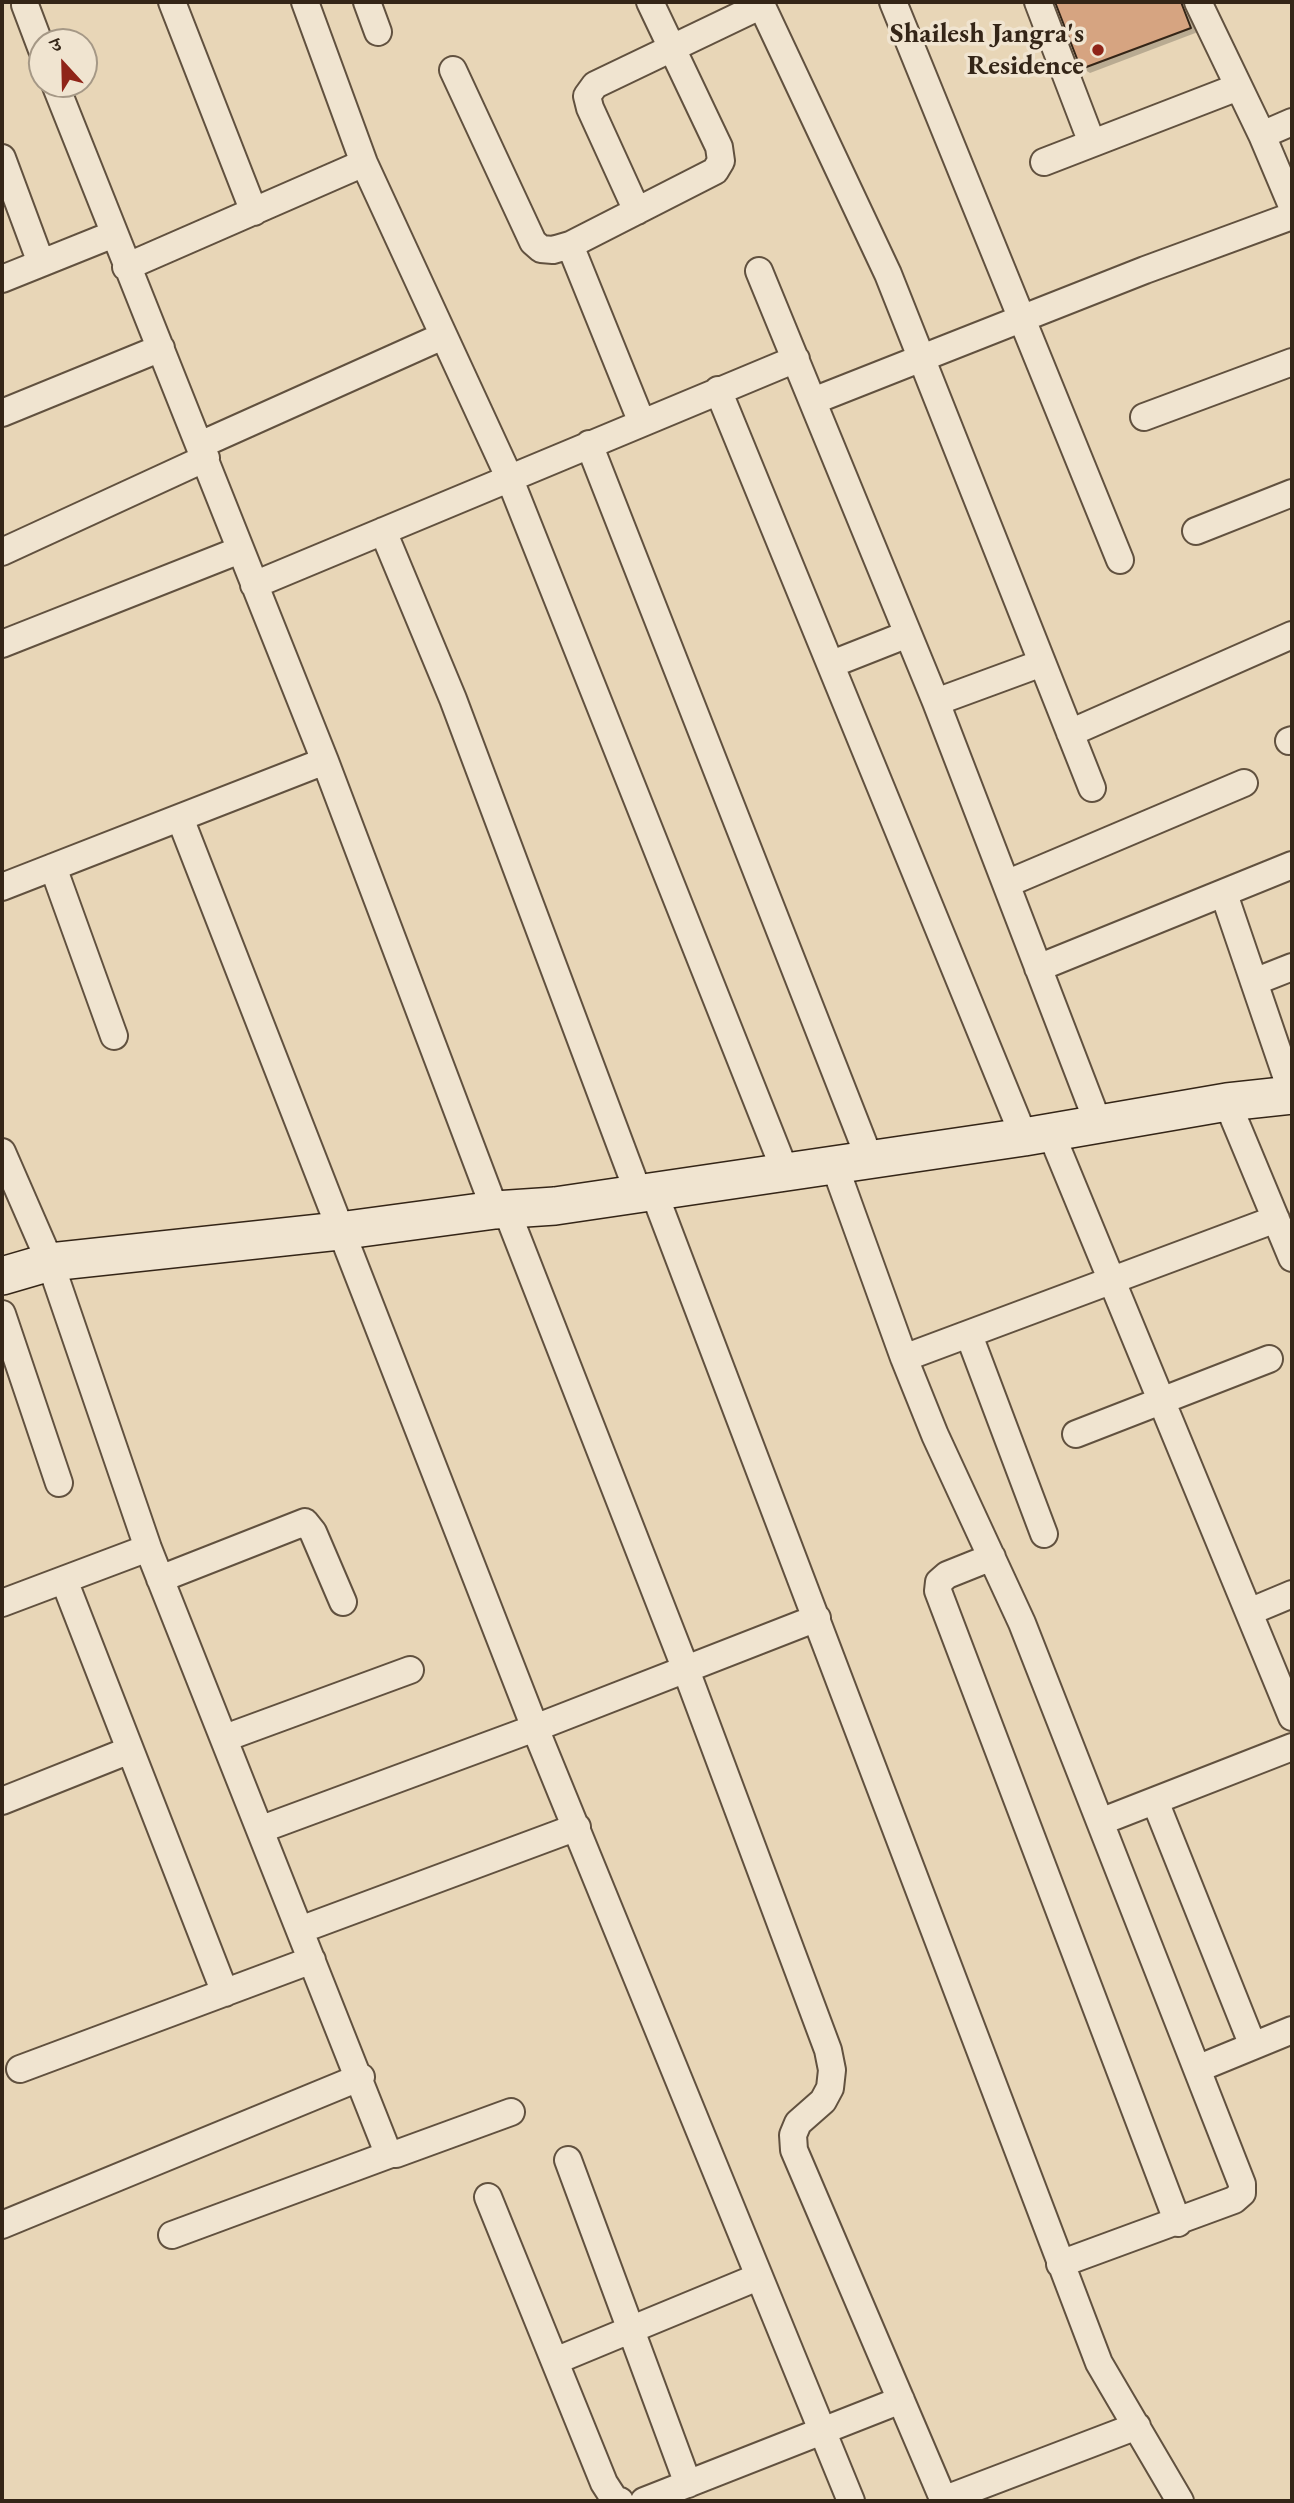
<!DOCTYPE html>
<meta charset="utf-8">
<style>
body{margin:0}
#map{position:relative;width:1294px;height:2503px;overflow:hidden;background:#e8d6b7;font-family:"EB Garamond","Noto Serif Devanagari",serif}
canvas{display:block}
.frame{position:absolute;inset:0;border:4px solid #342517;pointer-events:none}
.north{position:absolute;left:28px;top:28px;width:70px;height:70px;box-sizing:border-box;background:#f0e4d0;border:2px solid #a59886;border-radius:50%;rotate:338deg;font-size:19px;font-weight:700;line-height:28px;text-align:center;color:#342517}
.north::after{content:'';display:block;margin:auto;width:24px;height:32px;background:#8f2418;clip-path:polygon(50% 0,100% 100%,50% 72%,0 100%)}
</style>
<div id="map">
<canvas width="1294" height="2503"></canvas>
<div class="frame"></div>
<div class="north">उ</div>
</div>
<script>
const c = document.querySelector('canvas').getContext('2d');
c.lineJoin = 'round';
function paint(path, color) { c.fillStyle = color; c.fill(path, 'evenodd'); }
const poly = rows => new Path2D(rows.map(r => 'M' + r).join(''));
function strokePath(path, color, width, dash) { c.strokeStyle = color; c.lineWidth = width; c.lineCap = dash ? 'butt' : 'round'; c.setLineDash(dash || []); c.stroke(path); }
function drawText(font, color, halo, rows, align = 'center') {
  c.font = font + ' "EB Garamond",serif'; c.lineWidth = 7; c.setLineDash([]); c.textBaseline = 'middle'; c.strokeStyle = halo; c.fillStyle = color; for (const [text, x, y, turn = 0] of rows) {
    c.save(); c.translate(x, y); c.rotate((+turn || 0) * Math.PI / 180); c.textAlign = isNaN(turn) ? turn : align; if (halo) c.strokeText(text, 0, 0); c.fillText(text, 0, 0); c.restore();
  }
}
paint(poly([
 [1057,2,1186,2,1198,32,1090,73,1082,68]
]), '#0003');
const building = poly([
 [1055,2,1181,2,1191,28,1081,69,1055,2]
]);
paint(building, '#d6a481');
strokePath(building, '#342517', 2);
const street = poly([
 [172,2,254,212],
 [305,2,364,163,509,477,785,1171],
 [367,2,378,32],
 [760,2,888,274,1092,788],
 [893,2,1120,560],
 [1038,2,1092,143],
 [1198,2,1262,135,1292,206],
 [25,5,42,50],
 [453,70,533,242,541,249,553,250,570,245,642,423],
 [55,84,325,761,495,1210],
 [1262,135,1292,122],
 [2,158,41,263],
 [1044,162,1238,87],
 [637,211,590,108,587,96,595,85,762,5],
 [570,245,715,171,721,161,719,147,650,2],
 [126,267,364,163],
 [759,271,936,702,1098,1123],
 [2,279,114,234],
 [718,390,1024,1137],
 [813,401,1145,270,1292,216],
 [2,413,161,348],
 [1144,417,1292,362],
 [589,444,870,1160],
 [200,445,443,336],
 [383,531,453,699,638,1192],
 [1196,531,1292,493],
 [2,552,206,458],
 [254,585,796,359],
 [2,644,240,550],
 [832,664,908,634],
 [936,702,1042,663],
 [1070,733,1292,635],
 [1289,741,1292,740],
 [180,818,535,1728,851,2501],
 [53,867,114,1036],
 [1006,884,1244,783],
 [2,887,325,761],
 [1224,894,1292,1093],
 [1038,968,1292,865],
 [1254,982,1292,967],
 [1227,1102,1292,1258],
 [1050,1131,1292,1717],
 [2,1152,50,1262,148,1548,388,2153,396,2154,511,2112],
 [834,1164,904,1358,935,1435,1022,1623,1242,2184,1242,2193,1234,2200,1060,2264],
 [653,1190,1099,2363,1180,2501],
 [506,1209,686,1670,828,2050,832,2070,830,2088,823,2101,798,2123,793,2135,794,2150,944,2501],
 [2,1314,59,1483],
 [969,1335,1044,1534],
 [904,1358,1276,1219],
 [1076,1434,1269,1359],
 [992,1557,947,1575,939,1582,938,1591,1178,2223],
 [160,1579,305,1522,313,1532,343,1602],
 [64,1580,225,1993],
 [2,1603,148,1548],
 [1249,1612,1292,1594],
 [225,1738,410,1670],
 [2,1801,130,1750],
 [1155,1801,1253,2046],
 [1100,1822,1292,1747],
 [262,1829,535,1728,817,1618],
 [300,1930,577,1827],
 [20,2069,312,1960],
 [1197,2069,1292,2030],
 [568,2160,688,2484],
 [488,2197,604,2483,615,2500,620,2501],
 [2,2225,361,2077],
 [172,2235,391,2154],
 [555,2361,758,2277],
 [943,2500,1137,2426],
 [644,2501,901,2400]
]);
const secondary = poly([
 [2,1276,50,1262,339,1231,495,1210,555,1206,1024,1137,1227,1102,1292,1095]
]);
strokePath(street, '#61513f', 30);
strokePath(secondary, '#342517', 40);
strokePath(street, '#f0e4d0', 26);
strokePath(secondary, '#f0e4d0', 37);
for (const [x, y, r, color] of [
 [1098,50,7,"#8f2418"]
]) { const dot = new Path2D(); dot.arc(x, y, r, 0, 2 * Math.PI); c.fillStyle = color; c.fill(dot); strokePath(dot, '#f0e4d0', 2.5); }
drawText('bold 28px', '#342517', '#f0e4d0', [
 ["Shailesh Jangra's",1084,34],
 ["Residence",1084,66]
], 'right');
</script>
